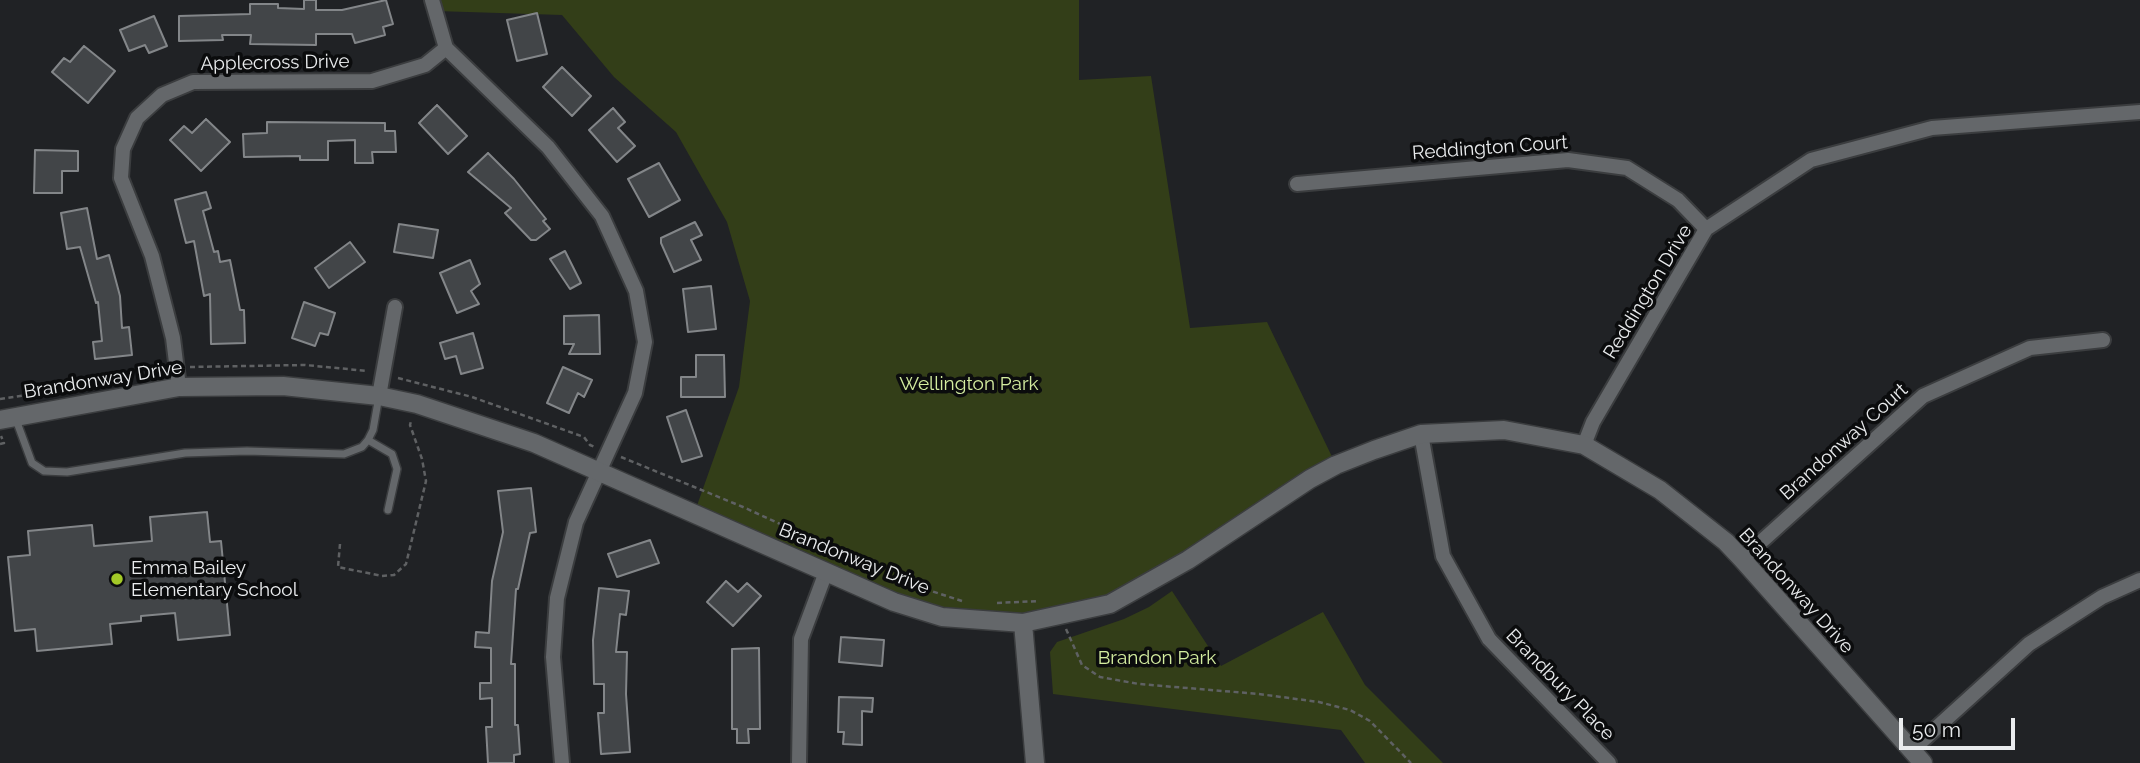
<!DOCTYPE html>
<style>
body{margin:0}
#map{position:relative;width:2140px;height:763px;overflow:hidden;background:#202225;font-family:Raleway,sans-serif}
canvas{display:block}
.scale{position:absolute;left:1899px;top:718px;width:116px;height:32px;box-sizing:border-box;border:4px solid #eaecee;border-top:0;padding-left:9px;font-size:21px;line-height:24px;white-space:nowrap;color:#eaecee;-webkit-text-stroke:5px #0b0c0d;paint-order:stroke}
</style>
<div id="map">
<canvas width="2140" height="763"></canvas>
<div class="scale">50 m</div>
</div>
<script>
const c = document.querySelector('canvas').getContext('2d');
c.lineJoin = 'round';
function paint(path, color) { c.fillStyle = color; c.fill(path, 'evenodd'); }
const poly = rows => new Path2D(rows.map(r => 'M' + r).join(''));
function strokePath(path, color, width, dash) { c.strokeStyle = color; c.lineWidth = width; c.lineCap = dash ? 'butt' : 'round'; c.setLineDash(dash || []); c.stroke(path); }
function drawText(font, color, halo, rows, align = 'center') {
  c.font = font + ' Raleway,sans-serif'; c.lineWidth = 7; c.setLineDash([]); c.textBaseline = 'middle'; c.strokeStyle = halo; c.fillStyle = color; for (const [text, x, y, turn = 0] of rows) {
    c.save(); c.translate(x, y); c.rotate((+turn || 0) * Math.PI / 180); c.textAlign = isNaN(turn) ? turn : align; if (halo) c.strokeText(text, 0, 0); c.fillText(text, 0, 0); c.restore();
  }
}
paint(poly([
 [434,0,1079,0,1079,80,1151,76,1190,328,1267,322,1336,465,1110,604,1038,621,942,617,694,514,739,387,750,301,727,222,676,132,614,77,562,15,436,11],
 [1172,591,1221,666,1323,612,1365,685,1443,763,1365,763,1341,730,1053,694,1050,652,1057,642,1124,619,1149,607]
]), '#333e18');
const building = poly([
 [304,0,316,0,316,10,342,10,386,0,393,24,383,27,385,35,355,43,352,34,316,34,316,45,250,44,251,35,222,35,223,40,179,41,179,16,250,14,250,4,278,4,278,8,304,9,304,0],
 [537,13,547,54,517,61,507,20,537,13],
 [154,16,167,46,149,53,145,45,129,51,120,30,154,16],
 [84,46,115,71,88,103,52,72,64,58,70,62,84,46],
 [562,67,591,96,572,116,543,87,562,67],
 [437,105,467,136,448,154,419,123,437,105],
 [613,108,625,122,618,128,635,146,617,162,589,130,613,108],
 [206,119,230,142,201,171,170,140,184,126,192,133,206,119],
 [267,122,385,123,385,131,395,131,396,152,372,152,373,163,355,163,355,140,328,141,328,160,300,160,300,156,244,157,243,134,267,133,267,122],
 [35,150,78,151,78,171,62,171,62,193,34,193,35,150],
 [488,153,514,179,546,219,543,221,550,229,536,240,531,240,505,213,511,208,468,172,488,153],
 [659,163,680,200,649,217,628,179,659,163],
 [206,192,211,208,203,211,214,252,218,251,220,262,230,260,240,310,244,310,245,343,211,344,210,294,204,296,194,241,186,243,175,200,206,192],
 [87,208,97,259,109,255,120,296,122,328,129,327,132,355,95,359,93,342,102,341,98,302,96,303,80,247,67,249,61,213,87,208],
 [695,222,702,235,691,240,701,260,674,272,661,243,661,238,695,222],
 [399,224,438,230,433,258,394,252,399,224],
 [350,242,365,262,329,288,315,268,350,242],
 [565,251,581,283,570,289,550,259,565,251],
 [470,260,480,284,471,291,479,304,457,313,440,273,470,260],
 [711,286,716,329,688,332,683,289,711,286],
 [304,302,335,313,328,335,320,333,315,346,292,338,304,302],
 [599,315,600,354,569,354,574,344,564,344,564,316,599,315],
 [473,333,483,368,461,374,456,356,445,359,440,343,473,333],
 [696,355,724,355,725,397,681,397,681,377,696,377,696,355],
 [563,367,592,380,584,397,578,393,569,413,547,403,563,367],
 [686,410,702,456,682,462,667,417,686,410],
 [531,488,536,532,530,533,518,589,516,589,511,664,515,664,515,725,518,725,520,754,514,755,514,763,488,763,486,727,492,727,492,698,480,699,480,683,491,683,491,648,475,647,476,632,489,633,492,581,503,532,498,491,531,488],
 [207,512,210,542,221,541,230,635,178,640,175,613,141,616,141,621,110,624,112,644,37,651,35,629,15,631,8,557,30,555,28,531,92,525,94,546,152,541,150,517,207,512],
 [650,540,659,563,617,577,608,554,650,540],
 [726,581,738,592,747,583,761,596,733,626,707,602,726,581],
 [599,588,629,591,626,615,620,614,616,652,627,652,626,694,630,752,601,754,598,713,604,713,604,684,594,684,593,640,599,588],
 [841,637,884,640,882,666,839,662,841,637],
 [759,648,760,729,748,729,749,743,737,743,737,729,732,729,732,649,759,648],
 [839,697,873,698,872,712,862,711,862,745,843,744,844,732,838,732,839,697]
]);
paint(building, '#424548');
strokePath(building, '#838689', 2);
const service = poly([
 [15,417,32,463,44,471,67,472,185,453,247,451,344,454,362,447,368,440,373,430,379,396],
 [368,440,392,454,397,469,388,510]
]);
const minor = poly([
 [432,0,446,48,548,147,602,216,636,291,645,342,635,393,576,522,557,598,553,657,562,763],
 [1297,184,1568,160,1627,168,1678,200,1706,229],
 [179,387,173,338,152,256,121,178,123,149,137,118,162,95,193,82,372,81,425,65,446,48],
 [379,396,395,307],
 [1421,434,1443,556,1489,639,1609,763],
 [1584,445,1593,422,1706,229,1811,160,1932,128,2140,112],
 [1742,559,1923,396,2030,348,2103,340],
 [1912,750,2029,644,2102,597,2140,580],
 [799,763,801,639,826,572]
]);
const tertiary = poly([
 [0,420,179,387,283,386,379,396,417,404,534,443,894,602,942,617,1023,623,1110,604,1188,560,1310,479,1336,465,1374,450,1421,434,1504,430,1584,445,1660,490,1726,542,1742,559,1923,763],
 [1023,623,1035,763]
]);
strokePath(service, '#3b3d3f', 10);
strokePath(minor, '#3b3d3f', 18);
strokePath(tertiary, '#3b3d3f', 21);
strokePath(poly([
 [190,367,305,365,368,371],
 [398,378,472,397,584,437,590,445,595,447],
 [0,399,76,388],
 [0,444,4,443,1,436],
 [621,457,743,507,916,586,962,601],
 [340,544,338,567,382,576,394,575,406,564,426,481,422,459,410,425,411,421],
 [997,603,1039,601],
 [1066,629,1082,665,1100,677,1139,684,1259,694,1319,702,1350,710,1370,721,1411,763]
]), '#5f6163', 2.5, [5, 3.5]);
strokePath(service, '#64676a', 7);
strokePath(minor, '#64676a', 14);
strokePath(tertiary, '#64676a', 18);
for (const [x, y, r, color] of [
 [117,579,7,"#a3c927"]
]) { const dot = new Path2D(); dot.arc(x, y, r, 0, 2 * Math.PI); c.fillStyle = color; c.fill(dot); strokePath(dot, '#0b0c0d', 2.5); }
drawText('19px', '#eaecee', '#0b0c0d', [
 ["Applecross Drive",275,63,-1],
 ["Reddington Court",1490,148,-4],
 ["Reddington Drive",1648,292,-59],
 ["Brandonway Drive",103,380,-9],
 ["Brandonway Court",1844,442,-42],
 ["Brandonway Drive",854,559,22],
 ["Brandonway Drive",1796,591,48],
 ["Brandbury Place",1560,685,46]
]);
drawText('19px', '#d4eda0', '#0b0c0d', [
 ["Wellington Park",969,384],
 ["Brandon Park",1157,658]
]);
drawText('19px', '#eaecee', '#0b0c0d', [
 ["Emma Bailey",131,568],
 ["Elementary School",131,590]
], 'left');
</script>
